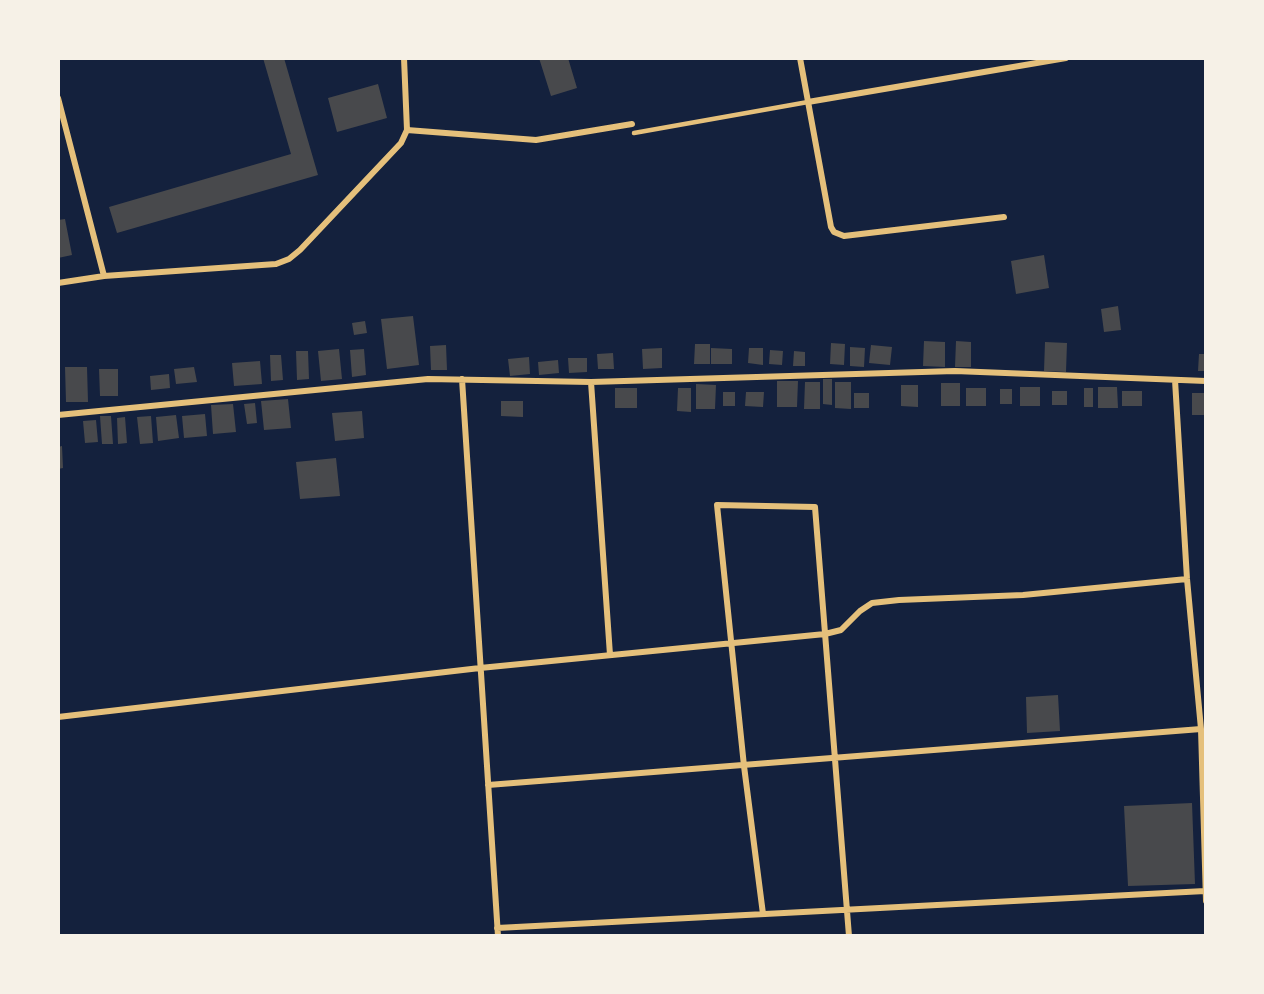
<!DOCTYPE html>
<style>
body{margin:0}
#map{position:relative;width:1264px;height:994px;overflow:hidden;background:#14213d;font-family:"PT Serif",serif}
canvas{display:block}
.frame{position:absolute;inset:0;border:60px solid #f6f1e7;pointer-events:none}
</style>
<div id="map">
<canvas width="1264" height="994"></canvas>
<div class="frame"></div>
</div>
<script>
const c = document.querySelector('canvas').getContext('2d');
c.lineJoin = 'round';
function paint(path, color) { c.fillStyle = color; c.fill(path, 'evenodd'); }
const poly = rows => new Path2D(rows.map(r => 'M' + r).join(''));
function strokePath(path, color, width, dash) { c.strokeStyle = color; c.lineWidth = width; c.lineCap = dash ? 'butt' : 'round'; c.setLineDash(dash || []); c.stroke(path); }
paint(poly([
 [263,58,284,58,318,175,117,233,109,207,291,154],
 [539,58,568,58,577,88,551,96],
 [378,84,387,118,337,132,328,98],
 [65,219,72,255,58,258,58,220],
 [1044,255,1049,288,1016,294,1011,261],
 [1118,306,1121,330,1104,332,1101,309],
 [413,316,419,365,387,369,381,319],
 [365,321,367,333,354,335,352,323],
 [924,341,945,342,945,367,923,366],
 [956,341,971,342,971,367,955,367],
 [1045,342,1067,343,1066,372,1044,371],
 [831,343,845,344,844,365,830,364],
 [695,344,710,344,710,364,694,364],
 [446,345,447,370,431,370,430,346],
 [871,345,892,347,890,365,869,363],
 [850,347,865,348,864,367,850,366],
 [662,348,662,368,643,369,642,349],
 [711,348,732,349,732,364,711,364],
 [749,348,763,348,763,365,748,363],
 [339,349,342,379,321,381,318,351],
 [364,349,366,375,352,377,350,350],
 [770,350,783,351,782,365,769,364],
 [296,351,308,351,309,379,297,380],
 [794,351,805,352,805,366,793,366],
 [613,353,614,369,598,369,597,354],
 [1199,354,1206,354,1206,371,1198,371],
 [270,355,281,355,283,380,271,381],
 [529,357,530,374,510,376,508,359],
 [568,358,587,358,587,372,569,373],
 [558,360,559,373,539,375,538,362],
 [260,361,262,384,234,386,232,363],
 [65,367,87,367,88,402,66,402],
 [194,367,197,382,176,384,174,369],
 [99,369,118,369,118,396,100,396],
 [169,374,170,388,151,390,150,376],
 [823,379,832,379,832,405,823,404],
 [777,381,798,381,797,407,777,407],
 [805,382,820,382,820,409,804,409],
 [835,382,851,382,851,409,835,408],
 [941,383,960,383,960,406,941,406],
 [696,384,716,385,715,409,696,409],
 [901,385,918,385,918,407,901,406],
 [1020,387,1040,387,1040,406,1020,406],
 [1098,387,1117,387,1118,408,1098,408],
 [615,388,637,388,637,408,615,408],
 [678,388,691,388,691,412,677,411],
 [966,388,986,388,986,406,966,406],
 [1084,388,1093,388,1093,407,1084,407],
 [1000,389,1012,389,1012,404,1000,404],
 [1052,391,1067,391,1067,405,1052,405],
 [1122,391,1142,391,1142,406,1122,406],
 [723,392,735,392,735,406,723,406],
 [746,392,764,392,763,407,745,406],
 [854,393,869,393,869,408,854,408],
 [1192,393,1206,393,1206,415,1192,415],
 [288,399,291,428,264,430,261,401],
 [501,401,523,401,523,417,501,416],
 [255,403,257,423,247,424,244,404],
 [233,404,236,432,213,434,211,405],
 [362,411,364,438,335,441,332,413],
 [205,414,207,436,184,438,182,416],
 [176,415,179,438,158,441,156,417],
 [100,416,111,416,113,444,102,444],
 [151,416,153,443,140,444,137,417],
 [125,417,127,443,118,444,117,418],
 [96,420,98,442,85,443,83,421],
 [62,446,63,468,58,469,58,447],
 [336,458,340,496,300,499,296,462],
 [1058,695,1060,731,1027,733,1026,697],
 [1192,803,1195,884,1128,886,1124,806]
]), '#48494c');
strokePath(poly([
 [634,133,808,102]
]), '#e5c07b', 4.5);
strokePath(poly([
 [800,58,831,227,834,232,844,236,1004,217],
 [58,98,104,276,58,283],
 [808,102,1066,58],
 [407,130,536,140,632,124],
 [104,276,276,264,289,259,300,250,401,143,407,130,404,58],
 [462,379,498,936],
 [1175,380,1187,579,1201,729,1206,901],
 [591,382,610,655],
 [58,415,428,379,591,382,955,371,1206,381],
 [58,717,480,668,825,634,841,630,860,611,872,603,899,600,1023,595,1187,579],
 [488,785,1201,729],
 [763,914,744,766,717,505,815,507,849,936],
 [497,928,1205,891]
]), '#e5c07b', 6);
</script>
